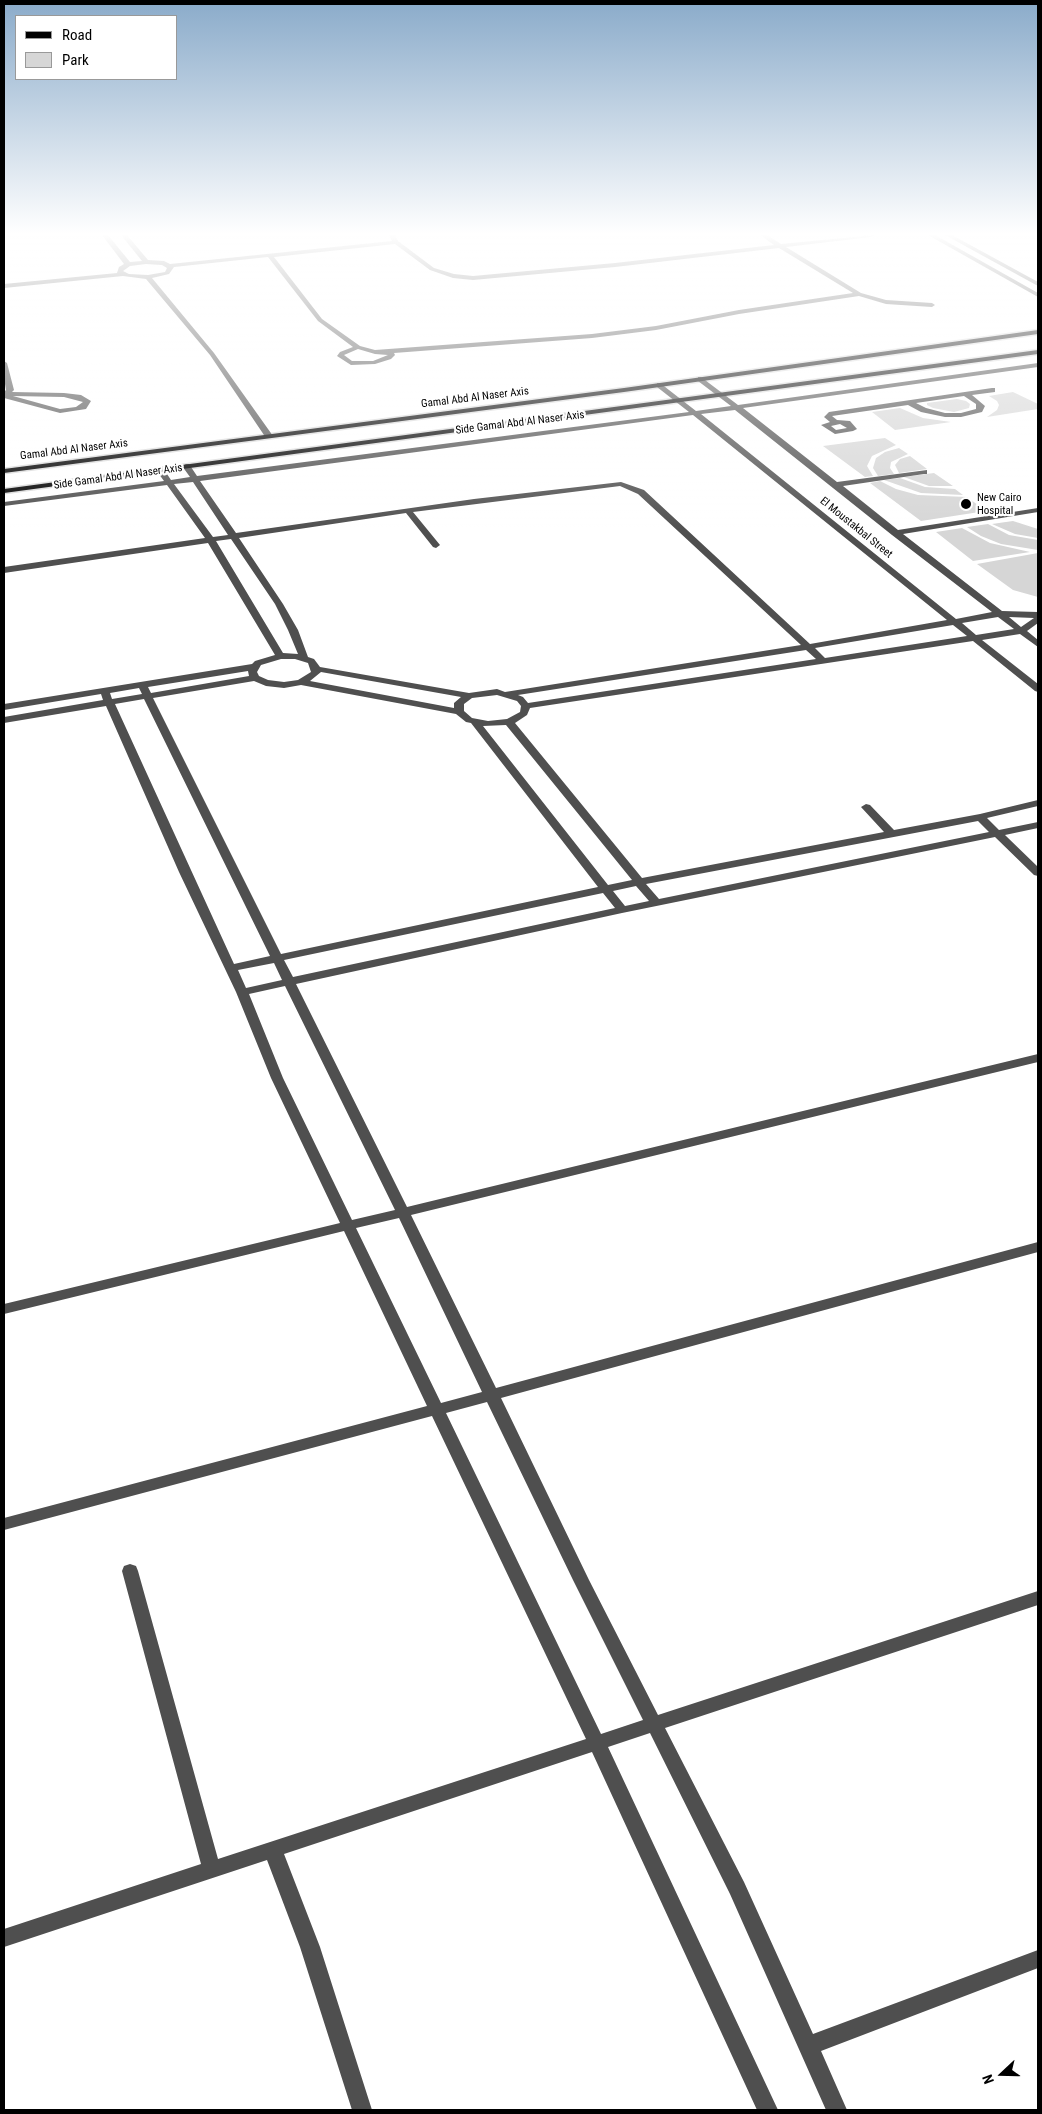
<!DOCTYPE html>
<style>
body{margin:0}
#map{position:relative;width:1042px;height:2114px;overflow:hidden;background:#fff;font-family:"Roboto Condensed",sans-serif}
canvas{display:block}
.frame{position:absolute;inset:0;border:5px solid #000;pointer-events:none}
.legend{position:absolute;left:15px;top:15px;width:162px;height:65px;box-sizing:border-box;background:#fff;border:1px solid #999;margin:0;padding:6px 9px;list-style:none;font-size:15px;color:#000}
.legend li{display:flex;align-items:center;gap:10px;height:25px}
.legend b{width:25px;border:1px solid #999}
.north{position:absolute;left:977px;top:2049px;width:50px;height:50px;-webkit-text-stroke:4px #fff;paint-order:stroke;rotate:249deg;font-size:14px;font-weight:700;line-height:20px;text-align:center;color:#000}
.north::after{content:'';display:block;margin:auto;width:18px;height:22px;background:#000;clip-path:polygon(50% 0,100% 100%,50% 72%,0 100%)}
</style>
<div id="map">
<canvas width="1042" height="2114"></canvas>
<div class="frame"></div>
<ul class="legend">
<li><b style="height:6px;background:#000"></b>Road</li>
<li><b style="height:14px;background:#d6d6d6"></b>Park</li>
</ul>
<div class="north">N</div>
</div>
<script>
const c = document.querySelector('canvas').getContext('2d');
c.lineJoin = 'round';
function paint(path, color) { c.fillStyle = color; c.fill(path, 'evenodd'); }
const poly = rows => new Path2D(rows.map(r => 'M' + r).join(''));
function strokePath(path, color, width, dash) { c.strokeStyle = color; c.lineWidth = width; c.lineCap = dash ? 'butt' : 'round'; c.setLineDash(dash || []); c.stroke(path); }
function drawText(font, color, halo, rows, align = 'center') {
  c.font = font + ' "Roboto Condensed",sans-serif'; c.lineWidth = 4.5; c.setLineDash([]); c.textBaseline = 'middle'; c.strokeStyle = halo; c.fillStyle = color; for (const [text, x, y, turn = 0] of rows) {
    c.save(); c.translate(x, y); c.rotate((+turn || 0) * Math.PI / 180); c.textAlign = isNaN(turn) ? turn : align; if (halo) c.strokeText(text, 0, 0); c.fillText(text, 0, 0); c.restore();
  }
}
paint(poly([
 [1013,392,1038,404,1038,409,987,417,997,410,999,405,997,401,989,396],
 [957,399,966,401,970,404,969,408,954,412,933,408,927,405,927,403],
 [900,408,923,418,951,422,895,430,872,412],
 [885,438,896,445,872,456,867,466,873,476,865,477,823,446],
 [899,448,908,454,891,462,890,468,894,474,878,476,873,468,876,458,885,452],
 [910,456,927,469,899,473,895,465,900,459],
 [934,473,953,486,929,486,904,477],
 [900,478,925,487,955,489,963,495,921,493,884,480],
 [880,481,896,489,918,495,967,497,986,511,921,521,870,483],
 [1013,521,1038,529,1038,538,1015,534,992,524],
 [988,524,1009,535,1038,540,1038,550,1001,544,981,536,967,527],
 [962,528,990,543,1030,552,973,561,936,532],
 [1038,553,1038,597,1013,590,977,564]
]), '#d6d6d6');
const major = poly([
 [1038,330,1038,334,624,392,4,473,4,469,624,388,1038,330],
 [1038,350,1038,354,4,493,4,489,1038,350]
]);
strokePath(major, '#dbdbdb', 3);
paint(poly([
 [102,235,108,235,130,262,142,261,121,235,127,235,148,260,164,261,170,264,392,241,389,235,395,235,398,241,434,268,454,274,473,276,615,263,774,245,760,235,767,235,781,244,874,235,871,237,786,247,861,293,886,300,932,303,935,305,932,307,886,304,859,296,739,314,656,330,592,338,394,353,395,355,391,359,375,364,351,365,337,356,340,352,353,347,318,321,268,257,174,267,169,274,152,278,214,353,273,436,269,438,266,438,210,355,146,279,123,276,4,288,4,284,117,273,119,267,124,264,102,235],
 [395,244,430,270,453,278,473,280,615,267,779,248,853,293,739,310,656,326,592,334,375,350,360,346,322,319,274,257,395,244],
 [146,264,162,265,167,268,165,272,148,275,129,274,123,271,130,266,146,264],
 [358,349,375,354,388,355,373,361,352,361,344,355,358,349],
 [928,235,935,235,1038,293,1038,297,928,235],
 [945,235,952,235,1038,282,1038,286,945,235],
 [4,361,7,363,14,390,12,392,64,393,81,395,91,401,86,409,60,413,4,398,4,392,6,390,4,378,4,361],
 [13,396,64,397,83,402,76,407,60,409,13,396],
 [1038,363,1038,367,743,408,837,482,927,470,927,474,924,474,843,486,898,530,1038,508,1038,512,903,534,1002,611,1038,612,1038,623,1027,631,1038,640,1038,647,1020,634,982,640,1038,684,1038,692,1035,691,973,641,530,708,527,715,515,723,642,878,884,832,861,807,866,804,870,805,894,830,980,814,1038,800,1038,806,987,818,999,830,1038,822,1038,828,1005,835,1038,867,1038,876,1034,875,995,837,622,913,296,984,407,1207,1038,1054,1038,1062,411,1215,496,1388,1038,1242,1038,1252,501,1398,589,1580,658,1715,1038,1591,1038,1605,665,1728,744,1882,813,2034,1038,1950,1038,1968,821,2051,847,2110,826,2110,730,1894,650,1733,608,1747,778,2110,757,2110,592,1752,284,1854,320,1947,372,2110,352,2110,300,1947,267,1860,4,1947,4,1929,201,1864,122,1571,124,1566,130,1564,136,1566,138,1571,218,1859,586,1739,432,1416,4,1530,4,1518,427,1406,344,1231,4,1314,4,1304,340,1223,271,1078,236,992,179,872,106,706,4,723,4,717,103,700,101,694,4,710,4,704,252,664,255,661,275,655,208,543,4,573,4,567,205,538,167,485,4,506,4,502,164,481,156,470,160,468,163,468,171,480,190,477,182,466,186,464,189,464,197,476,689,412,657,387,657,383,660,383,696,411,731,406,698,381,698,377,701,377,738,405,1038,363],
 [735,410,892,535,992,612,956,619,701,414,735,410],
 [693,415,947,620,810,644,644,490,621,482,474,499,236,533,200,481,693,415],
 [193,482,228,535,213,537,174,484,193,482],
 [620,486,638,494,801,645,505,692,497,689,469,693,320,667,314,659,308,657,298,630,283,604,239,538,406,513,433,547,436,548,440,545,413,512,620,486],
 [231,539,275,604,288,630,298,654,283,653,216,541,231,539],
 [998,617,1014,629,976,635,962,623,998,617],
 [1009,617,1034,618,1021,627,1009,617],
 [953,625,967,636,825,658,815,648,953,625],
 [806,650,816,659,528,703,523,697,518,695,806,650],
 [281,659,295,659,308,663,311,672,298,680,284,682,268,680,259,676,257,672,261,665,281,659],
 [248,671,249,676,151,693,148,687,248,671],
 [321,672,461,697,454,703,454,708,310,681,321,672],
 [254,681,266,686,284,688,301,685,456,714,466,722,471,723,598,887,281,954,153,698,254,681],
 [139,688,142,694,112,699,110,693,139,688],
 [497,695,517,701,521,706,520,712,507,719,488,721,472,718,464,711,464,704,472,698,497,695],
 [144,699,270,956,234,964,115,704,144,699],
 [506,725,632,880,608,885,483,726,506,725],
 [978,821,989,832,659,899,646,884,978,821],
 [636,886,649,901,625,906,613,891,636,886],
 [603,893,615,908,293,977,284,960,603,893],
 [274,963,282,980,246,988,238,970,274,963],
 [285,986,395,1210,352,1220,283,1078,249,994,285,986],
 [399,1218,482,1392,441,1403,356,1228,399,1218],
 [487,1402,573,1580,643,1720,601,1734,446,1413,487,1402],
 [992,388,995,388,995,392,972,395,985,406,982,412,961,417,945,417,921,412,908,405,832,416,837,420,850,421,857,429,853,431,835,434,821,425,830,422,824,417,829,412,992,388],
 [964,396,976,404,976,409,961,413,945,413,926,408,916,403,964,396],
 [840,424,847,428,836,430,831,426,840,424]
]), '#4f4f4f');
paint(major, '#000');
const sky = c.createLinearGradient(0, 0, 0, 531);
sky.addColorStop(0, '#8aabca');
sky.addColorStop(0.44, '#fff');
sky.addColorStop(1, '#ffffff00');
c.fillStyle = sky;
c.fillRect(0, 0, 1042, 531);
for (const [x, y, r, color] of [
 [966,504,6,"#000"]
]) { const dot = new Path2D(); dot.arc(x, y, r, 0, 2 * Math.PI); c.fillStyle = color; c.fill(dot); strokePath(dot, '#fff', 2); }
drawText('11px', '#000', '#fff', [
 ["Gamal Abd Al Naser Axis",475,398,-7],
 ["Side Gamal Abd Al Naser Axis",520,423,-7],
 ["Gamal Abd Al Naser Axis",74,450,-7],
 ["Side Gamal Abd Al Naser Axis",118,477,-8],
 ["El Moustakbal Street",856,528,39]
]);
drawText('11px', '#000', '#fff', [
 ["New Cairo",977,498],
 ["Hospital",977,511]
], 'left');
</script>
